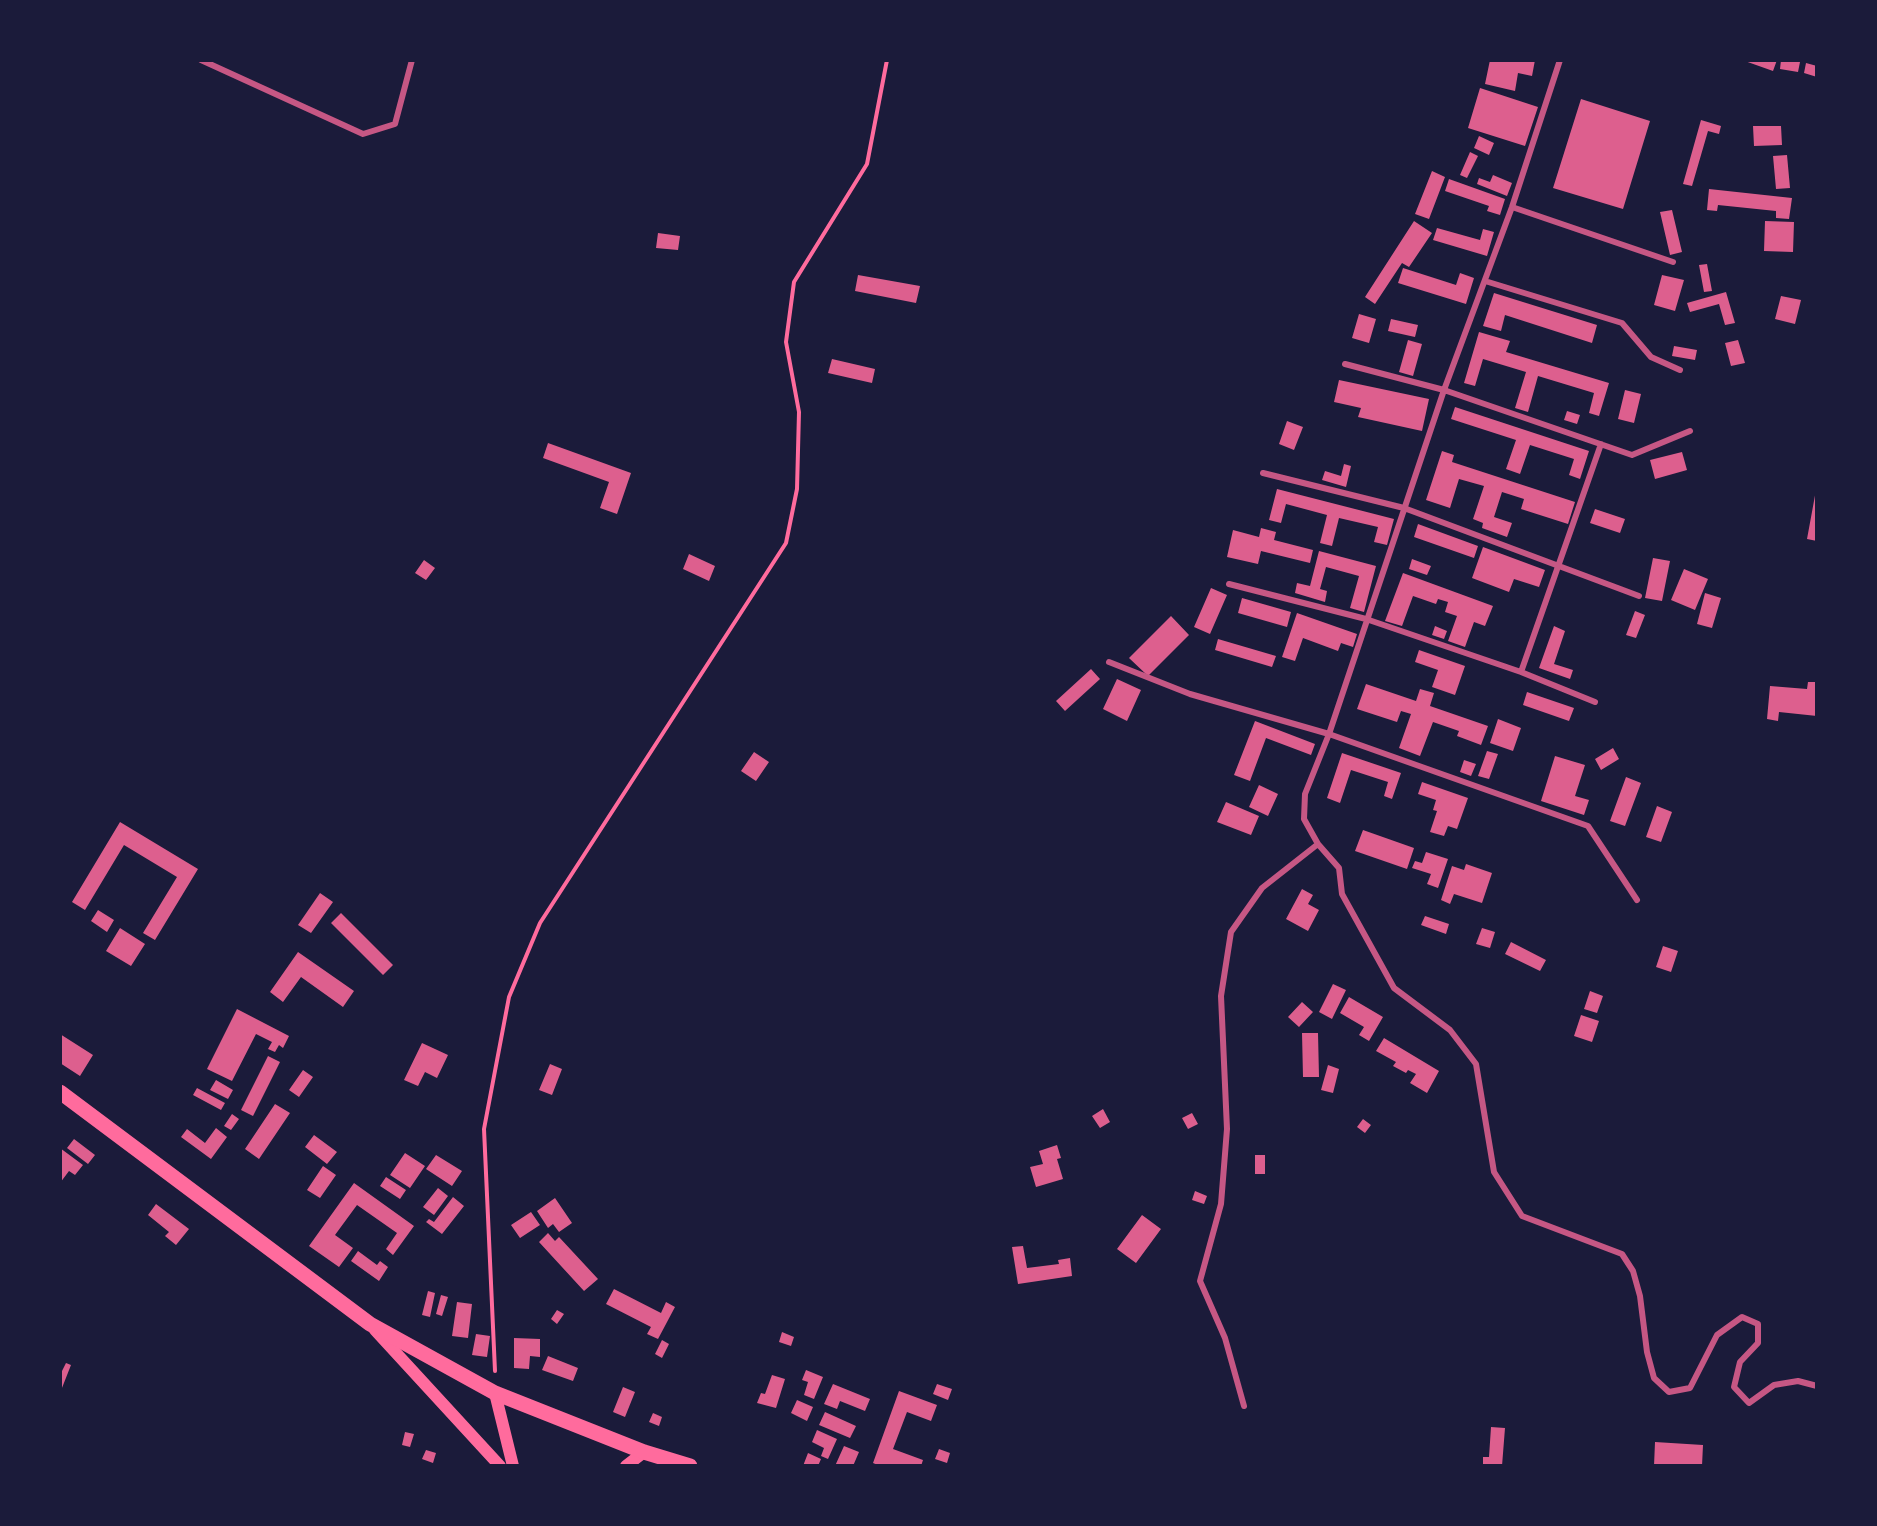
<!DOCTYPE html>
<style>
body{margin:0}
#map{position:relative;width:1877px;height:1526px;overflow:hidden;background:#1b1b3a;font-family:"Varela Round",sans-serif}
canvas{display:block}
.frame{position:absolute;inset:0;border:62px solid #1b1b3a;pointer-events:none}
</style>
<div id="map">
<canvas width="1877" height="1526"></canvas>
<div class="frame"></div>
</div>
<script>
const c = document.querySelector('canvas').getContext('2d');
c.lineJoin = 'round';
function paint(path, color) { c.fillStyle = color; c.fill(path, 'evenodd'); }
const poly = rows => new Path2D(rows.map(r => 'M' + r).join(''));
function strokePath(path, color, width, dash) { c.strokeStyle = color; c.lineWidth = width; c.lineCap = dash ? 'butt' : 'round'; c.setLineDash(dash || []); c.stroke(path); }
paint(poly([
 [1490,60,1535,60,1532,76,1518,73,1515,91,1485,84],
 [1742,60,1777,60,1773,71],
 [1781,60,1800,62,1798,72,1780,69],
 [1806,63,1817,66,1817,77,1804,73],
 [1480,88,1538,107,1525,146,1468,128],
 [1581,99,1650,121,1623,209,1553,188],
 [1701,120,1721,126,1719,134,1708,131,1692,186,1683,184],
 [1753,126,1781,126,1782,145,1754,146],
 [1479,136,1494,143,1489,155,1474,148],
 [1470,152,1478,156,1467,178,1460,175],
 [1787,155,1790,188,1776,189,1773,156],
 [1432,171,1445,177,1429,219,1415,214],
 [1493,175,1512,183,1507,196,1477,184,1479,178,1490,182],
 [1449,179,1505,199,1500,215,1487,211,1489,206,1445,191],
 [1709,189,1792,198,1789,219,1776,218,1776,211,1718,205,1717,211,1707,210],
 [1672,210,1682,252,1670,255,1660,212],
 [1414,221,1432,233,1409,267,1402,263,1375,304,1365,297],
 [1765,221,1794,222,1793,252,1764,251],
 [1437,228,1480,240,1483,229,1494,232,1487,256,1433,240],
 [658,233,680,236,678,250,656,248],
 [1707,264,1712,291,1704,292,1699,265],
 [1403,268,1456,285,1460,273,1474,278,1466,304,1398,283],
 [858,275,920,286,916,303,855,291],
 [1662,275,1684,280,1675,311,1654,305],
 [1726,292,1735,323,1725,325,1719,304,1690,312,1687,303],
 [1494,293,1597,325,1592,343,1505,315,1501,331,1483,326],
 [1781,296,1801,300,1795,324,1775,319],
 [1359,314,1376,319,1369,343,1352,338],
 [1391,319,1418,325,1415,337,1388,331],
 [1479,332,1510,341,1506,352,1609,383,1599,416,1589,413,1594,393,1538,376,1528,412,1515,408,1526,372,1483,359,1475,386,1464,383],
 [1408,340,1422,344,1413,376,1399,372],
 [1738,340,1745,363,1731,366,1725,343],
 [1674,346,1697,350,1695,360,1672,356],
 [832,359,875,369,872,383,828,373],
 [1339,380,1429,399,1422,431,1358,417,1361,408,1334,402],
 [1625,390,1641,394,1634,423,1618,419],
 [1455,407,1589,451,1580,479,1569,475,1574,459,1530,445,1520,474,1506,469,1516,440,1451,419],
 [1567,411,1580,415,1577,424,1564,420],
 [1287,421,1303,427,1294,450,1279,444],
 [548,443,631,473,617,514,600,508,609,482,543,458],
 [1442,451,1454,455,1452,462,1575,502,1568,524,1521,509,1524,499,1502,492,1494,517,1512,523,1507,537,1482,528,1483,523,1473,519,1484,486,1459,479,1450,508,1426,500],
 [1682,452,1687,470,1655,479,1650,460],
 [1344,464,1351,466,1346,487,1322,480,1325,471,1341,476],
 [1277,489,1394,519,1387,545,1374,542,1378,527,1339,518,1332,546,1320,543,1327,515,1286,504,1281,523,1269,520],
 [1816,490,1817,490,1817,541,1807,539],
 [1595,509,1625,519,1620,533,1590,523],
 [1418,524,1478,546,1474,558,1414,537],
 [1261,528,1276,532,1274,540,1313,550,1310,563,1261,551,1258,564,1227,557,1233,530,1259,537],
 [1483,547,1545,570,1539,587,1514,579,1509,592,1472,578],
 [1319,551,1376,566,1364,612,1350,608,1359,576,1326,567,1320,589,1327,591,1325,602,1295,593,1297,583,1310,586],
 [689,554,715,566,709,581,683,569],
 [1653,558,1670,561,1662,601,1645,598],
 [1412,559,1431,566,1427,575,1409,569],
 [424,560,435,568,426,580,415,573],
 [1684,569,1708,579,1695,610,1671,600],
 [1403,573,1493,606,1485,626,1474,622,1465,647,1448,641,1457,616,1445,612,1448,602,1438,599,1436,604,1413,596,1402,626,1385,621],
 [1211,588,1227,595,1210,634,1194,627],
 [1705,593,1721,598,1712,628,1697,624],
 [1242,598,1291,612,1287,627,1238,613],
 [1635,611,1645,615,1636,638,1626,635],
 [1297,613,1357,634,1353,647,1341,643,1338,651,1303,638,1295,661,1282,657],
 [1171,616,1189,635,1148,676,1129,658],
 [1435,626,1447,631,1444,639,1432,635],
 [1554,626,1565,631,1554,664,1573,670,1570,679,1539,668],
 [1218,639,1276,656,1272,667,1215,650],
 [1419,650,1465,666,1455,695,1432,687,1438,670,1415,662],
 [1091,669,1100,679,1065,711,1056,701],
 [1117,679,1141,690,1127,721,1103,709],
 [1808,682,1817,682,1817,716,1779,712,1778,721,1767,719,1770,686,1807,689],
 [1366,684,1416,701,1420,689,1434,693,1430,706,1488,726,1481,745,1457,736,1459,731,1433,722,1420,756,1399,748,1411,714,1401,711,1397,722,1357,709],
 [1527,692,1574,708,1569,721,1523,705],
 [1498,719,1521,728,1513,751,1490,743],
 [1255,721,1315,744,1311,755,1266,738,1250,781,1234,775],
 [1613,748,1619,759,1601,770,1595,759],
 [1487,751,1498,754,1489,779,1478,776],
 [754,752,769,762,756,781,741,771],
 [1342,753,1401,773,1392,799,1384,796,1388,782,1351,770,1340,803,1327,798],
 [1555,756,1585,765,1575,796,1589,800,1584,815,1541,801],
 [1464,760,1476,764,1471,776,1460,772],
 [1626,777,1641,783,1625,826,1610,821],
 [1422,782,1468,798,1457,829,1448,826,1444,836,1430,832,1437,811,1433,810,1436,800,1418,794],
 [1259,785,1278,794,1268,816,1249,807],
 [1226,802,1259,816,1251,835,1217,822],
 [1657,806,1672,812,1661,842,1646,837],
 [120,822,198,869,155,940,143,933,177,877,124,845,85,910,72,902],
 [1363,830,1414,848,1407,869,1355,851],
 [1426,852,1448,859,1438,888,1427,884,1431,874,1412,868,1415,861,1422,863],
 [1466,864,1492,873,1482,903,1454,894,1450,904,1441,900,1452,866,1464,870],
 [1302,889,1313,895,1308,904,1319,910,1308,931,1286,919],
 [320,893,333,902,311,933,298,925],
 [98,910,114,920,107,932,91,921],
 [341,913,393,965,383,975,331,923],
 [1425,916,1449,924,1446,934,1421,925],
 [120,928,145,944,131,966,106,951],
 [1482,928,1495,932,1490,948,1476,944],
 [1511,942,1546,960,1540,971,1505,954],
 [1663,946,1678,951,1671,972,1656,967],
 [298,952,354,991,343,1007,301,977,283,1002,270,992],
 [1333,984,1346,990,1332,1019,1319,1012],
 [1590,991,1603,996,1597,1013,1584,1009],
 [1349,997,1383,1017,1369,1041,1359,1035,1364,1027,1340,1013],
 [1302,1002,1313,1012,1299,1027,1288,1017],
 [237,1009,289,1036,283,1048,279,1045,275,1052,268,1049,272,1042,256,1034,232,1081,207,1069],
 [1581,1015,1599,1021,1592,1042,1574,1036],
 [1302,1033,1318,1033,1319,1077,1303,1077],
 [60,1034,93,1055,80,1076,60,1063],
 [1384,1038,1439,1071,1427,1093,1410,1083,1416,1074,1408,1070,1406,1073,1393,1066,1396,1062,1376,1051],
 [422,1043,448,1055,437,1078,425,1072,418,1086,404,1080],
 [268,1056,280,1062,253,1116,241,1110],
 [550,1064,562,1069,552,1095,539,1090],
 [1328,1065,1339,1069,1333,1093,1321,1090],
 [303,1070,313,1077,299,1097,289,1090],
 [216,1080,233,1090,228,1099,210,1090],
 [197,1088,225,1103,221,1110,193,1095],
 [275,1104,290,1113,259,1159,245,1149],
 [1103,1109,1110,1122,1100,1128,1092,1116],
 [1192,1113,1198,1124,1188,1129,1182,1118],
 [232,1114,239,1119,231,1130,224,1126],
 [1363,1119,1371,1125,1365,1133,1357,1127],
 [216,1128,227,1137,211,1159,181,1137,187,1129,205,1143],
 [314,1135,337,1152,327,1164,305,1147],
 [74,1139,95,1155,88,1164,67,1148],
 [1057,1145,1061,1158,1057,1159,1063,1179,1036,1187,1030,1167,1043,1164,1039,1151],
 [60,1148,83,1165,75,1175,69,1171,60,1183],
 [405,1153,425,1166,410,1188,390,1175],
 [436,1155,462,1171,452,1186,426,1169],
 [1255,1155,1265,1155,1265,1174,1255,1174],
 [323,1166,336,1175,320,1198,307,1190],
 [386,1177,406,1190,400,1199,380,1186],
 [354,1183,414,1226,393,1255,386,1249,397,1233,357,1205,335,1235,353,1248,339,1267,309,1246],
 [438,1188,448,1196,434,1215,423,1207],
 [1195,1191,1207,1196,1204,1204,1192,1200],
 [453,1197,464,1206,442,1234,426,1222,429,1219,434,1222],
 [555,1198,572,1223,559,1232,553,1224,548,1228,537,1211],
 [156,1204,189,1229,176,1245,165,1236,169,1232,148,1215],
 [531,1212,540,1225,520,1238,511,1225],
 [1142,1215,1161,1229,1136,1263,1117,1249],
 [548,1233,555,1241,559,1237,598,1279,584,1291,539,1242],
 [1023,1246,1027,1268,1059,1264,1058,1260,1070,1258,1072,1276,1018,1284,1012,1247],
 [358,1251,377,1265,380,1261,388,1267,379,1281,351,1261],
 [614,1289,661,1313,666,1302,675,1307,658,1339,647,1334,651,1327,606,1304],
 [428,1291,435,1293,430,1317,422,1315],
 [441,1295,448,1297,442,1316,436,1314],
 [457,1302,472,1304,468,1338,452,1336],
 [557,1310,564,1314,557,1324,551,1319],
 [782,1332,794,1337,791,1346,779,1342],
 [476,1334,490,1336,487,1357,472,1355],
 [514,1338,540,1339,540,1357,530,1356,529,1369,514,1368],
 [662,1340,669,1344,662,1358,655,1354],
 [548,1356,578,1368,573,1381,542,1370],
 [66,1363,71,1365,60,1393,60,1370,62,1371],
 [806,1370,823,1377,814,1399,804,1395,808,1382,802,1380],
 [772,1375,785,1379,776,1408,757,1403,761,1393,765,1394],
 [833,1384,870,1399,865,1411,840,1401,837,1409,824,1404],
 [937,1384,952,1389,948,1400,933,1394],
 [623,1387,635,1392,625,1417,613,1412],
 [899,1391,937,1405,931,1421,907,1412,893,1449,923,1460,921,1466,880,1466,873,1463],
 [797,1400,813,1407,807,1421,791,1413],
 [825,1412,856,1426,850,1438,819,1425],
 [653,1413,662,1417,659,1426,649,1422],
 [1491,1427,1505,1428,1502,1466,1483,1466,1483,1457,1489,1457],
 [817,1430,837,1439,828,1459,821,1456,824,1448,812,1442],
 [405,1432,414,1434,410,1447,402,1445],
 [1655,1442,1703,1445,1702,1466,1654,1466],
 [844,1446,859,1452,853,1466,835,1466],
 [939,1449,950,1453,947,1463,935,1459],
 [426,1450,436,1453,433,1463,422,1459],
 [808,1453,821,1459,818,1466,803,1466]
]), '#dd5f8e');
strokePath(poly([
 [495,1371,484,1129,509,997,540,923,786,543,797,489,799,412,786,342,794,282,867,164,887,60]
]), '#ff6b9d', 4);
strokePath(poly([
 [201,60,363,134,395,124,412,60],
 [1560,60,1512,207,1444,390,1329,734,1305,794,1304,819,1318,844,1339,868,1342,894,1394,988,1450,1030,1476,1064,1494,1172,1522,1216,1622,1254,1633,1271,1640,1296,1647,1352,1654,1378,1669,1392,1690,1388,1717,1335,1742,1317,1758,1324,1758,1343,1740,1362,1734,1387,1749,1403,1774,1385,1798,1381,1817,1386],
 [1512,207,1673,262],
 [1485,281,1622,323,1651,357,1680,370],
 [1345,364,1444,390,1632,455,1690,431],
 [1263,473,1404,508,1639,596],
 [1229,584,1366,619,1521,672,1595,702],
 [1109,662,1190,694,1329,734,1588,826,1637,900],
 [1521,672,1601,444],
 [1244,1406,1225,1338,1200,1281,1221,1204,1227,1129,1221,996,1231,932,1262,888,1318,844]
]), '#c65784', 6);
strokePath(poly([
 [375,1330,500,1466],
 [495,1393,513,1466],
 [626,1466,644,1452]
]), '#ff6b9d', 12);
strokePath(poly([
 [60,1092,370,1324,495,1393,644,1452,690,1466]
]), '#ff6b9d', 15);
</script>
